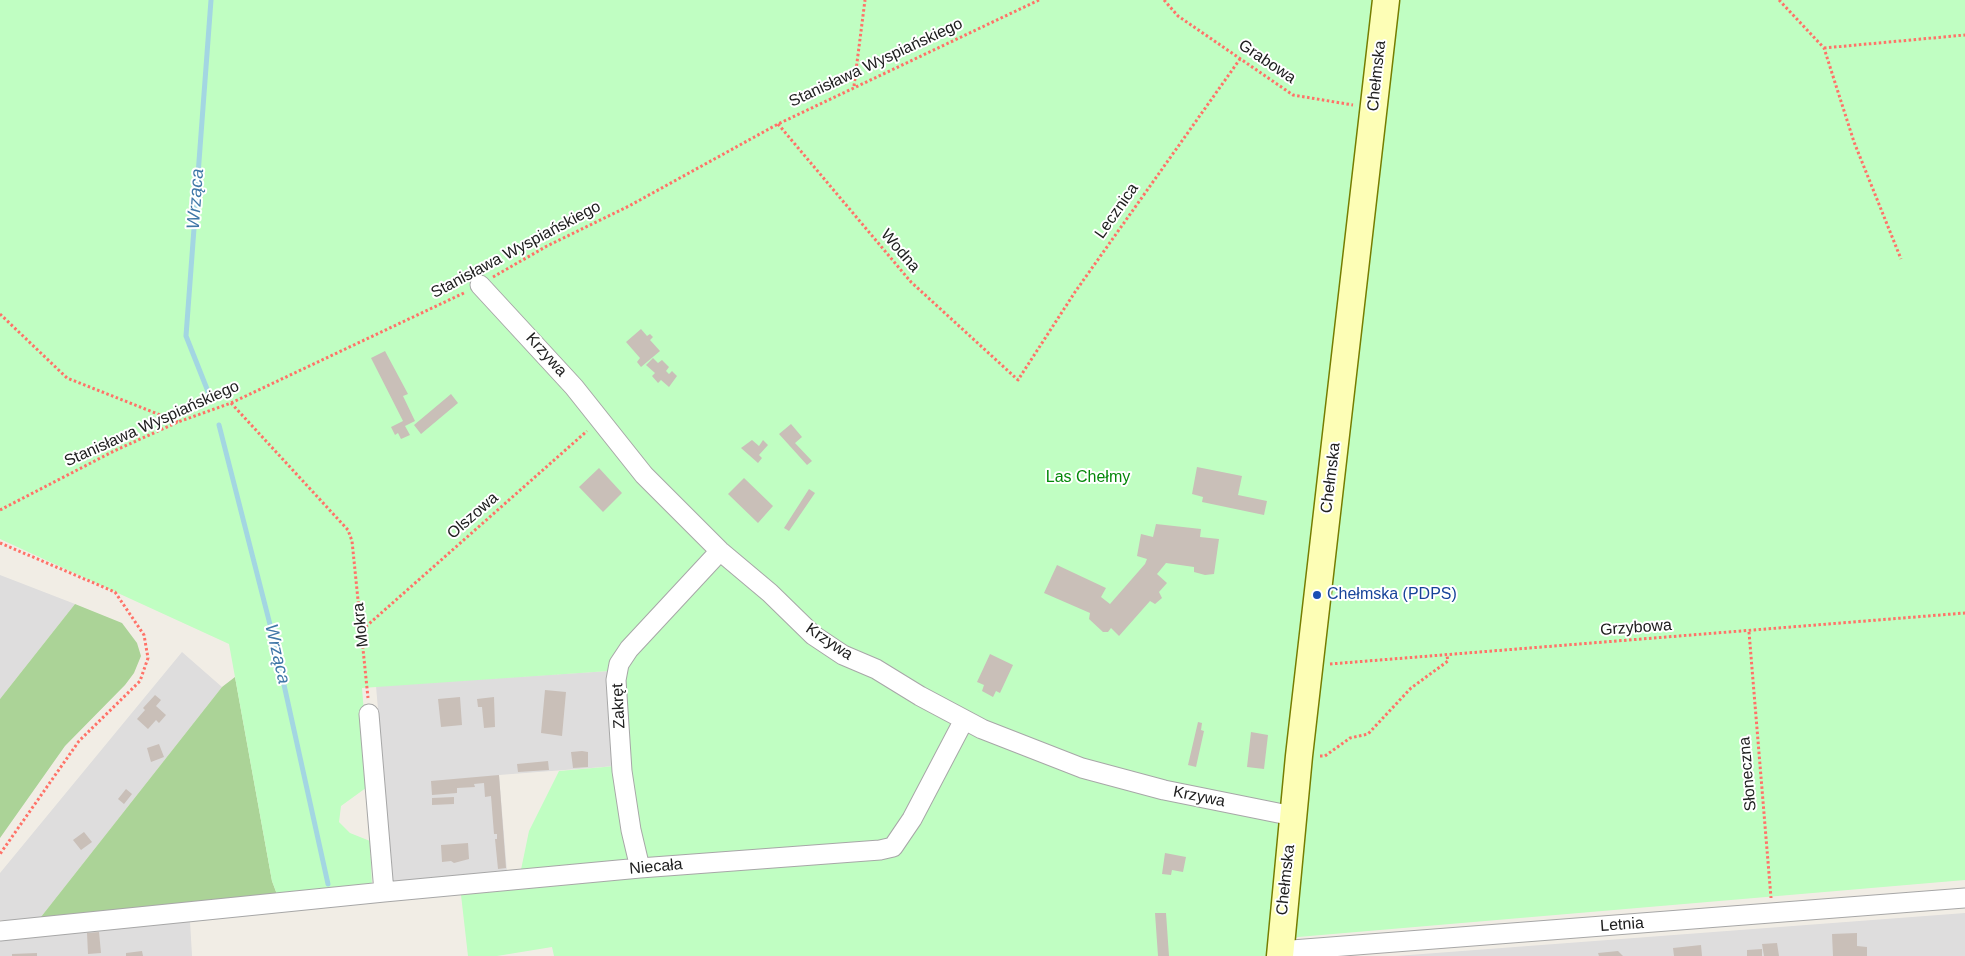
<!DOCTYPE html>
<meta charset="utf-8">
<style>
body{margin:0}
canvas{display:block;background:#f1ede5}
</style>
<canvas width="1965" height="956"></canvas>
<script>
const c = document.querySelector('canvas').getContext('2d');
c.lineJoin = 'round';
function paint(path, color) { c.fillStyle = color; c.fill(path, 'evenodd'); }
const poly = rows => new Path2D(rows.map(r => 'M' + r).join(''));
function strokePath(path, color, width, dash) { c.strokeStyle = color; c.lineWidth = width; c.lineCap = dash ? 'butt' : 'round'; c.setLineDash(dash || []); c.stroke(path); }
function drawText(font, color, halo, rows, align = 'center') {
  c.font = font + ' Arial,sans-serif'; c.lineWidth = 4; c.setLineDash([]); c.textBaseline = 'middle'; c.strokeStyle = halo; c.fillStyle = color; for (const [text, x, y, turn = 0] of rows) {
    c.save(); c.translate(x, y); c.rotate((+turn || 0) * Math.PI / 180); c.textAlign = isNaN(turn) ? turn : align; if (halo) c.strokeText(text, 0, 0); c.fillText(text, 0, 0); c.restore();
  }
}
paint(poly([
 [0,575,75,604,0,699],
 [182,652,222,687,37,922,0,920,0,873],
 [609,671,616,766,499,775,507,872,393,883,376,686],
 [1965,913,1965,956,1396,956],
 [190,921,192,956,0,956,0,938]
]), '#dedddd');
paint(poly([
 [75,604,122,623,137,643,141,656,134,673,125,685,65,746,0,838,0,699],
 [235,677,272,881,278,897,37,922,222,687]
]), '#abd397');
paint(poly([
 [0,0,1965,0,1965,880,1298,937,1266,956,554,956,552,947,497,956,468,956,461,895,517,889,529,831,559,771,616,766,609,671,362,688,370,785,341,806,339,822,350,833,370,841,372,886,278,897,272,881,229,644,0,539]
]), '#c0fec2');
strokePath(poly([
 [209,394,186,336,211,0],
 [219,425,275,644,328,884]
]), '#a3d6e2', 5);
paint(poly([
 [641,329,647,336,650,334,653,337,650,340,660,351,641,367,637,362,640,358,626,342],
 [385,351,408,394,403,396,415,421,405,426,410,435,401,439,398,433,395,435,391,427,403,421,371,358],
 [653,358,658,363,662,360,669,367,666,371,669,374,672,371,677,376,669,387,661,380,658,383,652,376,655,373,646,365],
 [451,394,458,403,421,434,414,425],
 [791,424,802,437,795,443,812,461,807,465,779,434],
 [752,440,759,446,763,440,768,445,759,455,762,458,758,463,741,448],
 [1197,467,1242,476,1238,495,1267,501,1264,515,1202,502,1203,497,1192,494],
 [599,468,622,493,603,512,579,487],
 [744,478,773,506,758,523,728,494],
 [809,489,815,493,789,531,784,528],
 [1156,524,1201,529,1200,537,1219,539,1214,574,1205,575,1194,572,1194,567,1166,563,1157,574,1167,583,1159,592,1162,598,1155,604,1150,601,1119,636,1111,628,1108,632,1103,632,1089,619,1090,613,1044,593,1057,565,1106,588,1101,597,1110,604,1145,564,1147,559,1137,556,1141,534,1153,537],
 [990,654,1013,665,1000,693,996,691,993,697,982,691,984,685,977,682],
 [545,690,566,692,562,736,541,733],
 [155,695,161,700,156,706,166,715,159,723,156,720,148,729,137,719,145,710,143,708],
 [460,697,462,725,441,727,438,699],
 [494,697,495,727,484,728,482,707,478,707,477,699],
 [1198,722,1202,723,1201,730,1204,731,1196,767,1188,765],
 [1251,732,1268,735,1264,769,1247,767],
 [159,744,164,757,151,762,147,748],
 [582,751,588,752,588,767,573,768,571,752],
 [548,761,549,770,518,772,517,764],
 [499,775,506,868,498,869,495,839,497,839,497,834,494,834,491,796,485,797,484,783,474,784,475,787,457,788,457,793,432,795,431,781],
 [126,789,132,794,124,804,118,799],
 [454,797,454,804,432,805,432,798],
 [84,832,92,842,81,850,73,840],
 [468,843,469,859,454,863,451,861,442,862,441,845],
 [1165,853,1186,857,1183,872,1172,870,1171,875,1162,874],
 [1155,913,1166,913,1169,956,1158,956],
 [99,932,101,953,88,954,87,933],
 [1857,933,1857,946,1867,947,1867,956,1833,956,1832,934],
 [1777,943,1779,956,1764,956,1762,944],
 [1701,945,1702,956,1674,956,1673,948],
 [1762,949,1762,956,1747,956,1747,950],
 [142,951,143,956,126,956,126,953],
 [1618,951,1623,956,1599,956,1598,953],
 [37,953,37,956,12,956,12,954]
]), '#c9bfb8');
const street = poly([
 [480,285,574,387,644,475,720,551,770,593,813,635,843,655,876,669,920,696,982,729,1082,768,1164,790,1293,816],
 [369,714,384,892],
 [640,868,631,830,622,771,616,680,619,664,629,649,720,551],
 [0,931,384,892,640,868,880,850,893,847,912,819,964,720],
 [1279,951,1965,898]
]);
const secondary = poly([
 [1280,956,1299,756,1386,0]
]);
strokePath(street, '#a7a7a7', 21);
strokePath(secondary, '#757d00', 29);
strokePath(poly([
 [1164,0,1178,16,1293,95,1353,105],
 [1779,0,1824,48,1854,142,1901,259],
 [1824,48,1965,35],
 [854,86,865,0],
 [778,124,911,282,1018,380,1075,292,1240,59],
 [493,277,547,246,629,206,778,124,1039,0],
 [0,314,67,378,178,422],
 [231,403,348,530,352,541,368,698],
 [0,510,114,451,178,422,231,403,466,292],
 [0,543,115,592,144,635,148,658,140,681,79,741,0,854],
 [362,630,587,431],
 [1749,632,1771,898],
 [1330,664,1965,613],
 [1320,756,1325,756,1350,738,1368,734,1411,688,1448,661,1447,656]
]), '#ff7268', 3, [2.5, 2.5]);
strokePath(street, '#fff', 19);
strokePath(secondary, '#fdfeb6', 26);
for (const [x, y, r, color] of [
 [1317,595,5,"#1a4fb4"]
]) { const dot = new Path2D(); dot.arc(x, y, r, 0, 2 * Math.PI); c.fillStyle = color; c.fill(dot); strokePath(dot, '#fff', 2); }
drawText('16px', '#202020', '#fff', [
 ["Grabowa",1267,62,34],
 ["Stanisława Wyspiańskiego",876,63,-25],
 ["Chełmska",1377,76,-84],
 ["Lecznica",1117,211,-55],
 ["Stanisława Wyspiańskiego",516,250,-28],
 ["Wodna",900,251,49],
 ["Krzywa",546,355,48],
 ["Stanisława Wyspiańskiego",152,424,-24],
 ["Chełmska",1331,478,-83],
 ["Olszowa",473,516,-41],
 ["Mokra",361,625,-96],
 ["Grzybowa",1636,628,-4],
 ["Krzywa",829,642,34],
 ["Zakręt",619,706,-93],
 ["Słoneczna",1748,774,-95],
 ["Krzywa",1199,797,11],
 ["Niecała",656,867,-5],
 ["Chełmska",1286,880,-84],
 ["Letnia",1622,925,-4]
]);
drawText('16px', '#038809', '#fff', [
 ["Las Chełmy",1088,478]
]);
drawText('16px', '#164399', '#fff', [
 ["Chełmska (PDPS)",1327,595]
], 'left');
drawText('italic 18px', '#3f77a7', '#fff', [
 ["Wrząca",196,199,-86],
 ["Wrząca",277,654,77]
]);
</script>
